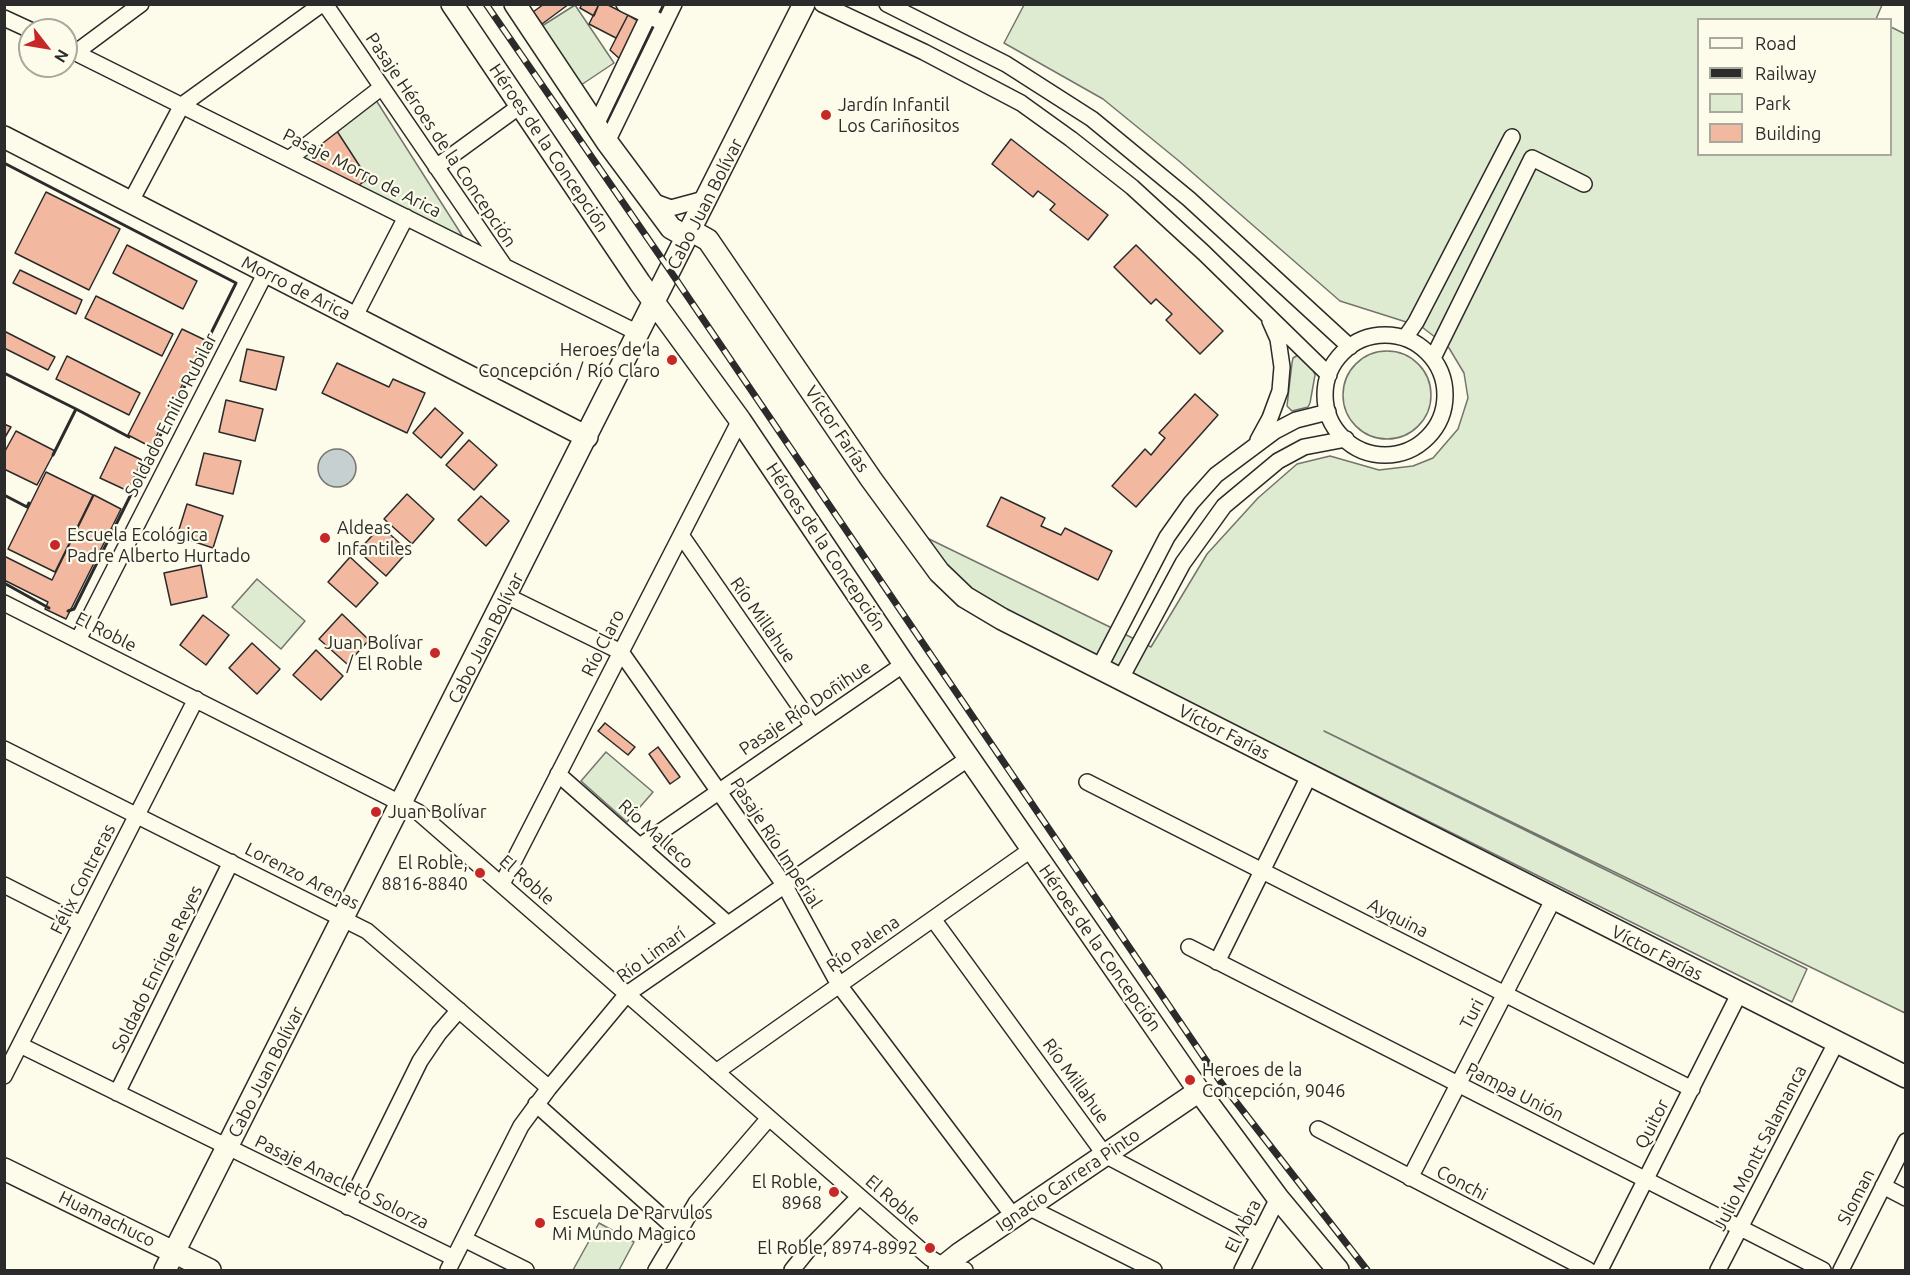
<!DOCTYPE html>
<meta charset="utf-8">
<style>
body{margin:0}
#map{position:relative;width:1910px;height:1275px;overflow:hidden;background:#fdfbea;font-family:Ubuntu,sans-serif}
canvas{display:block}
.frame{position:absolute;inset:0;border:6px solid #2b2b2b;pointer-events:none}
.legend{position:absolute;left:1697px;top:18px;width:195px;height:138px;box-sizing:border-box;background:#fdfbea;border:2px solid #a9a89e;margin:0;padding:8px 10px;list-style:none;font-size:18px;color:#2b2b2b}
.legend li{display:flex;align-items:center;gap:12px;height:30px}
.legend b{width:30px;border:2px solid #a9a89e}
.north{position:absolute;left:18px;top:18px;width:60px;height:60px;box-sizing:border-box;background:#fdfbea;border:2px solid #a9a89e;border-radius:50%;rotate:121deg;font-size:16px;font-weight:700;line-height:24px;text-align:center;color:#2b2b2b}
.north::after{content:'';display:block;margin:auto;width:21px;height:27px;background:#c62828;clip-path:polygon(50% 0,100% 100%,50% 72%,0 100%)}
</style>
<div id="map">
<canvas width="1910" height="1275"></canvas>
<div class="frame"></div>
<ul class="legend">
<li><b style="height:8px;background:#fdfbea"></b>Road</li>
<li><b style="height:8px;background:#2b2b2b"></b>Railway</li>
<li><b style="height:16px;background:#deebd1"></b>Park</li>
<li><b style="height:16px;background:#f2b8a0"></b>Building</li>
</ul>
<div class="north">N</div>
</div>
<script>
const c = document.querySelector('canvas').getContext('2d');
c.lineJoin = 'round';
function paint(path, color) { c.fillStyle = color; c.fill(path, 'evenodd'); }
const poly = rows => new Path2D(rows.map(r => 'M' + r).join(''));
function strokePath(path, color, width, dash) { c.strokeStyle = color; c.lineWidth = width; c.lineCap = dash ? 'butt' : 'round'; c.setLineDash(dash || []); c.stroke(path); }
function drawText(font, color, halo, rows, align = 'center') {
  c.font = font + ' Ubuntu,sans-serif'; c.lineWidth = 4.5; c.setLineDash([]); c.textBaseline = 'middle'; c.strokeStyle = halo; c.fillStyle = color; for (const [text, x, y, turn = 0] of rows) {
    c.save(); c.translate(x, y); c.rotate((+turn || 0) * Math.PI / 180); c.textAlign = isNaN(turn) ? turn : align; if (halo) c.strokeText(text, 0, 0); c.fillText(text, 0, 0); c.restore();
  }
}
const green = poly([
 [575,5,614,63,581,85,542,26,575,5],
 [1024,5,1882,5,1876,19,1698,20,1698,154,1890,154,1891,27,1905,34,1905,1013,1324,731,1807,969,1792,1002,985,601,954,580,925,537,1151,647,1207,554,1258,498,1297,464,1330,456,1379,470,1413,466,1433,458,1458,429,1468,398,1464,373,1449,348,1422,327,1340,301,1179,161,1103,99,1004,43,1024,5],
 [374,97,465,240,295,158,374,97],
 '1343 395a44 44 0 1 1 88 0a44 44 0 1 1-88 0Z',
 [1298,355,1313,369,1315,375,1310,403,1308,407,1292,411,1287,406,1292,363,1293,358,1298,355],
 [257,579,305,621,281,649,232,607,257,579],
 [606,752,653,792,627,822,581,781,606,752],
 [599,1223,634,1242,619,1270,573,1270,599,1223]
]);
paint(green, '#deebd1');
strokePath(green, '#74746e', 1.5);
const water = poly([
 '318 468a19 19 0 1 1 38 0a19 19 0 1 1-38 0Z'
]);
paint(water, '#c7d0d0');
strokePath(water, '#74746e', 1.5);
const building = poly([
 [544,4,569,4,542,24,533,12,544,4],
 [582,4,599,4,594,16,580,8,582,4],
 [599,4,606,4,628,15,616,38,589,24,599,4],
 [628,15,640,22,621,60,610,50,628,15],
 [335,128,368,179,353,189,312,164,328,133,335,128],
 [1011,139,1108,215,1088,240,1050,210,1055,204,1038,191,1033,197,992,164,1011,139],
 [46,192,120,229,89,290,15,253,46,192],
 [127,245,197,281,183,309,113,273,127,245],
 [1136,245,1223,331,1200,354,1166,320,1172,314,1156,299,1151,304,1114,267,1136,245],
 [20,270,82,300,76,314,13,283,20,270],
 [96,296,173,334,162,356,85,318,96,296],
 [182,329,205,340,151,447,128,435,182,329],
 [4,331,55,357,48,370,4,348,4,331],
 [247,349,284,357,276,390,240,381,247,349],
 [67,356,140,393,129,415,56,379,67,356],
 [337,363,389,387,393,379,425,393,407,433,322,393,337,363],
 [1195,394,1218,415,1136,507,1112,486,1145,449,1151,455,1165,438,1159,433,1195,394],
 [226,400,263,409,255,441,219,432,226,400],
 [435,408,463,433,441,458,413,433,435,408],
 [4,424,11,427,4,439,4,424],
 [16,431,55,451,37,485,4,469,4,453,16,431],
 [469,440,497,465,474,490,446,465,469,440],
 [115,447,142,460,128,491,100,478,115,447],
 [204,453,241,461,233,494,196,485,204,453],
 [46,472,93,495,55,572,8,549,46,472],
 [407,494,434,519,412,544,384,519,407,494],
 [94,495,121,509,66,619,45,609,48,602,4,580,4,556,52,580,94,495],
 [481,496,509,521,486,546,458,520,481,496],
 [1001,497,1045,518,1041,526,1061,535,1065,528,1112,551,1098,580,987,526,1001,497],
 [187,504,223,516,213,548,177,536,187,504],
 [381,526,408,551,386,576,358,551,381,526],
 [350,557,378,583,356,607,328,582,350,557],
 [201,565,207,597,171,605,164,573,201,565],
 [342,614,369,640,347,664,319,639,342,614],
 [203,615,229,635,206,665,180,645,203,615],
 [252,643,280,669,257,694,229,668,252,643],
 [316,650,343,676,321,700,293,675,316,650],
 [605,723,635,747,628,755,598,731,605,723],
 [658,747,680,777,670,784,649,754,658,747]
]);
paint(building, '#f2b8a0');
strokePath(building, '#2b2b2b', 1.5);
const street = poly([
 [325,4,503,264],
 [624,4,657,20],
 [822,4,924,52,1021,103,1071,139,1132,187,1204,253,1329,375],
 [887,4,1006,64,1092,119,1189,199,1350,347],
 [4,18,30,30],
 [66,48,640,334],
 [75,53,141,4],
 [596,125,654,4],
 [607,142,674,4],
 [290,158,382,87],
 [436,167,520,106],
 [652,201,671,208,708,198],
 [130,203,182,105,322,4],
 [354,318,406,217],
 '1325 395a60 60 0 1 1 120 0a60 60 0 1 1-120 0Z',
 [1405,338,1416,322,1512,137],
 [1433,358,1532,158,1584,184],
 [1258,440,1270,418,1280,391,1282,367,1278,339,1270,321],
 [681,535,813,726],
 [507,596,621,652,785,886,839,985,1014,1217],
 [4,603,418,812,930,1258,943,1266,965,1270],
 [78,640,266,272],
 [1099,668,1167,537,1191,503,1216,475,1275,431,1296,420,1328,412],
 [1120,680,1183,563,1224,506,1278,461,1304,447,1346,439],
 [4,749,367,931,549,1088],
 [558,774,728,924],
 [1087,782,1692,1089],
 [640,846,904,664],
 [502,884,740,420],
 [4,885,81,924],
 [933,919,1105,1155,1259,1236],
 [1189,947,1823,1270],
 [1217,962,1309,776],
 [20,1045,454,1258],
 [716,1072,1032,849],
 [4,1076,196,699],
 [117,1093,231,862],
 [536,1104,678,1231],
 [1318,1129,1588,1270],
 [1410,1178,1553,900],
 [1883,1186,1906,1198],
 [348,1207,420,1061,439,1033,459,1010],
 [1028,1207,1154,1270],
 [464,1239,526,1270],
 [448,1270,521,1126,549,1088,627,994,969,758],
 [656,1270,696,1203,769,1118],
 [792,1270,813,1244,859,1197],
 [1242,1270,1278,1198],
 [1600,1270,1739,994],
 [1718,1270,1836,1043],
 [1841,1270,1906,1141]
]);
const secondary = poly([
 [452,4,640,283,740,420,904,664,1199,1091,1278,1198,1338,1270],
 [515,4,607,142,671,228,680,233,692,231,708,240,871,479,939,572,965,597,1002,619,1906,1077],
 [4,137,587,437],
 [4,1169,210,1270],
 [165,1270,804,4],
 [939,1270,959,1254,1199,1091]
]);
strokePath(street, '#2b2b2b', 18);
strokePath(secondary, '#2b2b2b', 24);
strokePath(street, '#fdfbea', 15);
strokePath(secondary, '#fdfbea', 21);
const rail = poly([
 [486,4,671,272,1222,1084,1367,1270]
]);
strokePath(rail, '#2b2b2b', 7);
strokePath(rail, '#fdfbea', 4.5, [14]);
strokePath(poly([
 [4,163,236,283,74,609,68,611],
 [4,373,76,409],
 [53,455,76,409,129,437],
 [4,495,27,507,29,503],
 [4,583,49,608]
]), '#2b2b2b', 3);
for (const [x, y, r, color] of [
 [826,115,6,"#c62828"],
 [672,360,6,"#c62828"],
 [325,538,6,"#c62828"],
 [55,545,6,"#c62828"],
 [435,653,6,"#c62828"],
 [376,812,6,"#c62828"],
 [480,873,6,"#c62828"],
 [1190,1080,6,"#c62828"],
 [834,1192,6,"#c62828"],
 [540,1223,6,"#c62828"],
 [930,1248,6,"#c62828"]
]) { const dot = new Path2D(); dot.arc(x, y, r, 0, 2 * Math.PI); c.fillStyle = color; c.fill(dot); strokePath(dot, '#fdfbea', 2); }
drawText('18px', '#2b2b2b', '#fdfbea', [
 ["Jardín Infantil",838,105],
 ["Los Cariñositos",838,126],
 ["Heroes de la",660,350,"right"],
 ["Concepción / Río Claro",660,371,"right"],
 ["Aldeas",337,528],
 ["Infantiles",337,549],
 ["Escuela Ecológica",67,535],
 ["Padre Alberto Hurtado",67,556],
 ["Juan Bolívar",423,643,"right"],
 ["/ El Roble",423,664,"right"],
 ["Juan Bolívar",388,812],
 ["El Roble,",468,863,"right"],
 ["8816-8840",468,884,"right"],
 ["Heroes de la",1202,1070],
 ["Concepción, 9046",1202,1091],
 ["El Roble,",822,1182,"right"],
 ["8968",822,1203,"right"],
 ["Escuela De Parvulos",552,1213],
 ["Mi Mundo Magico",552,1234],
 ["El Roble, 8974-8992",918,1248,"right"]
], 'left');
drawText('18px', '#2b2b2b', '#fdfbea', [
 ["Pasaje Héroes de la Concepción",441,140,56],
 ["Héroes de la Concepción",549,148,56],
 ["Pasaje Morro de Arica",362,173,27],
 ["Cabo Juan Bolívar",705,204,-63],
 ["Morro de Arica",296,288,27],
 ["Soldado Emilio Rubilar",171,415,-63],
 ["Víctor Farías",837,429,56],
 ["Héroes de la Concepción",826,547,56],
 ["Río Millahue",763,620,55],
 ["El Roble",106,632,27],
 ["Cabo Juan Bolívar",486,638,-63],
 ["Río Claro",603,643,-63],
 ["Pasaje Río Doñihue",805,708,-34],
 ["Víctor Farías",1224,732,27],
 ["Río Malleco",656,834,42],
 ["Pasaje Río Imperial",776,843,57],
 ["Lorenzo Arenas",302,876,27],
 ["Félix Contreras",83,879,-63],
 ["El Roble",527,880,41],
 ["Ayquina",1398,918,27],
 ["Río Palena",863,944,-35],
 ["Héroes de la Concepción",1100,948,55],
 ["Víctor Farías",1657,953,27],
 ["Río Limarí",651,955,-36],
 ["Soldado Enrique Reyes",157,969,-64],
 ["Turi",1472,1014,-63],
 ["Cabo Juan Bolívar",266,1072,-63],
 ["Río Millahue",1076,1081,54],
 ["Pampa Unión",1515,1092,27],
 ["Quitor",1652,1124,-63],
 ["Julio Montt Salamanca",1760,1148,-63],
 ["Ignacio Carrera Pinto",1068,1180,-34],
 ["Pasaje Anacleto Solorza",342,1182,26],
 ["Conchi",1462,1183,28],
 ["Sloman",1856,1197,-63],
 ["El Roble",893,1200,41],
 ["Huamachuco",107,1219,26],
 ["El Abra",1243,1226,-63]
]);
</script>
